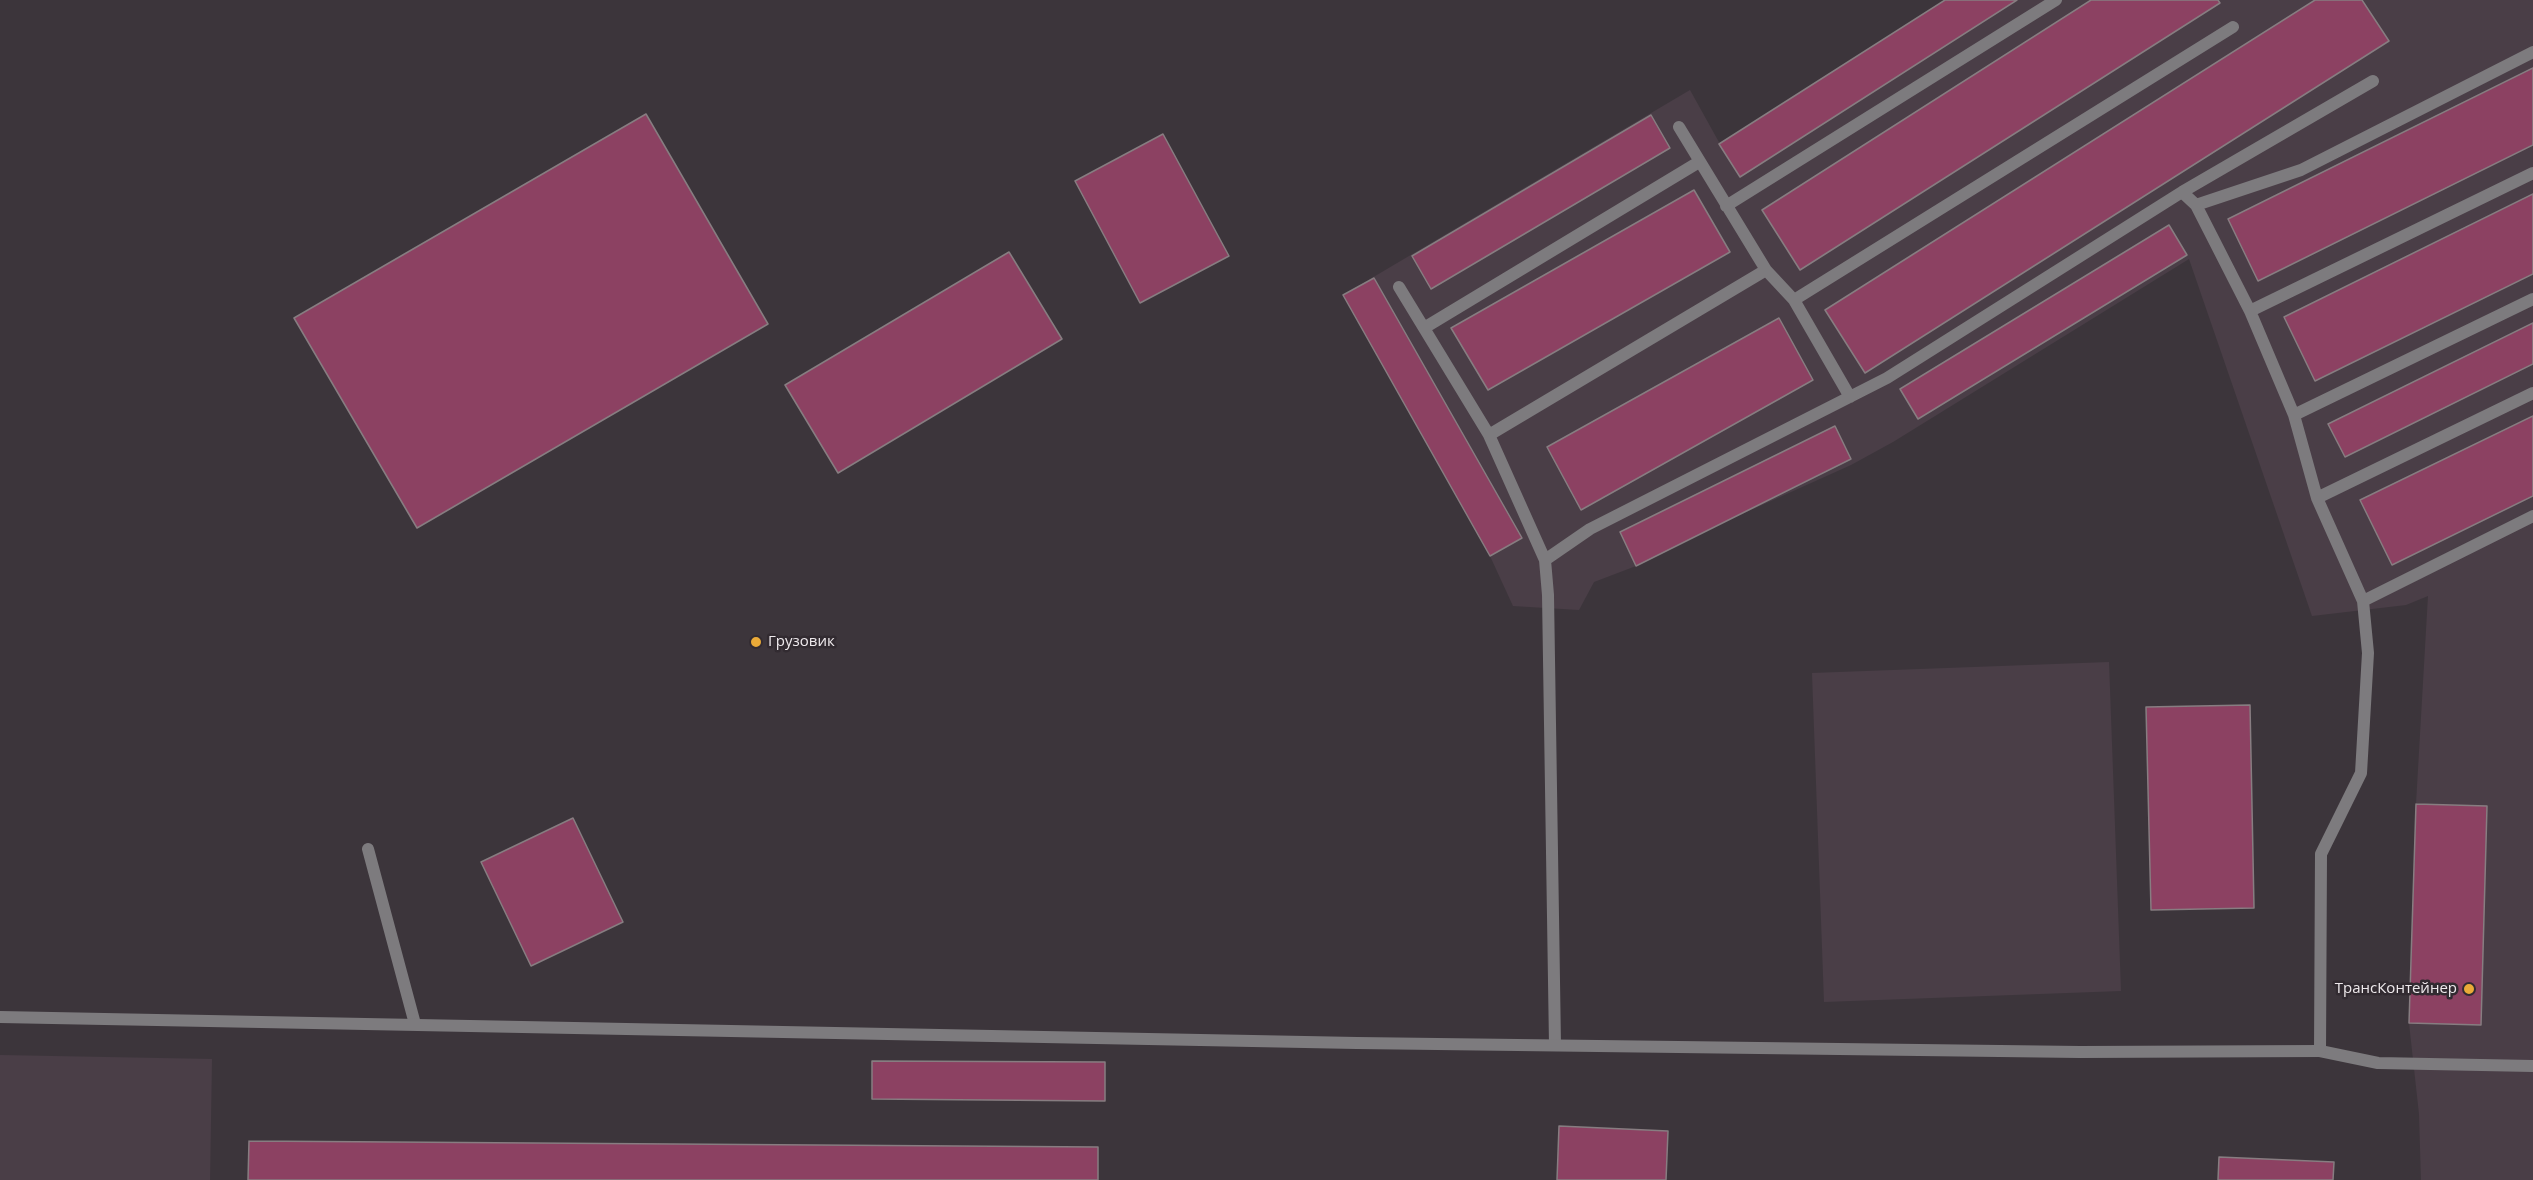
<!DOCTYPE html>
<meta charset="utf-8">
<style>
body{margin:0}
canvas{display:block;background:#3c353b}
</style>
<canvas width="2533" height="1180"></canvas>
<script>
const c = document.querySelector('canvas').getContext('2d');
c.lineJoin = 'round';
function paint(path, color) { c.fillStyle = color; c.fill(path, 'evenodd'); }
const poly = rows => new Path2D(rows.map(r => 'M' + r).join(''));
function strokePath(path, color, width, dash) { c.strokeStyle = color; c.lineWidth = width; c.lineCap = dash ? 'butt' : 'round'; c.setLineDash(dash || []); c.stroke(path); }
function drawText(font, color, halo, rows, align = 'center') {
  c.font = font + ' "Open Sans",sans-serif'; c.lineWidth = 5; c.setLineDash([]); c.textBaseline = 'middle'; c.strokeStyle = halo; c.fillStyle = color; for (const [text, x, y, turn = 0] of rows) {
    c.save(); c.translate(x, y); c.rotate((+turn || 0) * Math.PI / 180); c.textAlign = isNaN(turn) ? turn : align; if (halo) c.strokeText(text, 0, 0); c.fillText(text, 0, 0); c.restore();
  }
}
paint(poly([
 [1945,0,2533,0,2533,1180,2421,1180,2419,1114,2409,1023,2416,804,2428,596,2406,605,2312,616,2189,259,1893,442,1851,465,1731,519,1636,566,1594,582,1579,610,1513,606,1490,556,1343,295,1690,90,1720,144],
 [2109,662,2121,991,1824,1002,1812,673],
 [0,1055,212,1059,210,1180,0,1180]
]), '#4a3e47');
const building = poly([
 [1945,0,2017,0,1740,177,1719,144,1945,0],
 [2091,0,2218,0,2220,3,1800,270,1762,210,2091,0],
 [2315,0,2362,0,2389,41,1865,373,1825,310,2315,0],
 [2533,68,2533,145,2258,281,2228,219,2533,68],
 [646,114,768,324,417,528,294,318,646,114],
 [1651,115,1670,148,1431,289,1412,256,1651,115],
 [1163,134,1229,256,1140,303,1075,181,1163,134],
 [1694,190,1730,252,1488,390,1451,328,1694,190],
 [2533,194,2533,274,2315,381,2284,317,2533,194],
 [2169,225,2187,255,1918,419,1900,389,2169,225],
 [1009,252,1062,339,838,473,785,385,1009,252],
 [1374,278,1522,538,1490,556,1343,295,1374,278],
 [1779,318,1813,380,1581,510,1547,447,1779,318],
 [2533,323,2533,364,2345,457,2328,424,2533,323],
 [2533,416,2533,496,2392,565,2360,500,2533,416],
 [1835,426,1851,459,1636,566,1620,532,1835,426],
 [2250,705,2254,908,2151,910,2146,707,2250,705],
 [2416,804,2487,806,2481,1025,2409,1023,2416,804],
 [573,818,623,922,531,966,481,862,573,818],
 [872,1061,1105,1062,1105,1101,872,1099,872,1061],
 [1559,1126,1668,1131,1666,1180,1557,1180,1559,1126],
 [249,1141,1098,1147,1098,1180,248,1180,249,1141],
 [2219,1157,2334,1162,2333,1180,2218,1180,2219,1157]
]);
paint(building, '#8c4162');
strokePath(building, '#877d81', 1.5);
strokePath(poly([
 [1679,127,1766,270,1794,300,1850,397],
 [2182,192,2196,205,2250,311,2294,415,2317,498,2363,601,2368,653,2361,773,2321,854,2320,1051,2378,1063,2533,1066],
 [2196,205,2301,170,2533,52],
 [1726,206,2056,0],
 [1399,287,1489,435,1545,560,1548,595,1555,1045],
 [1794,300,2233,27],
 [2250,311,2533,173],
 [1424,328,1699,162],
 [2294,415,2533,299],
 [1489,435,1766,270],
 [2317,498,2533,393],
 [1545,560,1590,529,1887,378,2182,192,2373,81],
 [2363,601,2533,516],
 [368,849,415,1024]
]), '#7d7b7e', 12);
strokePath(poly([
 [0,1017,1357,1043,2080,1052,2320,1051]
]), '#7d7b7e', 12);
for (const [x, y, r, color] of [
 [756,642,6,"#eaaa38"],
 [2469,989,6,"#eaaa38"]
]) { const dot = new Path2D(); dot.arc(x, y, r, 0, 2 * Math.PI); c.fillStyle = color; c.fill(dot); strokePath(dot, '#322b31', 2); }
drawText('15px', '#eee9ec', '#322b31', [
 ["Грузовик",768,642],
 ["ТрансКонтейнер",2457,989,"right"]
], 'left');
</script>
